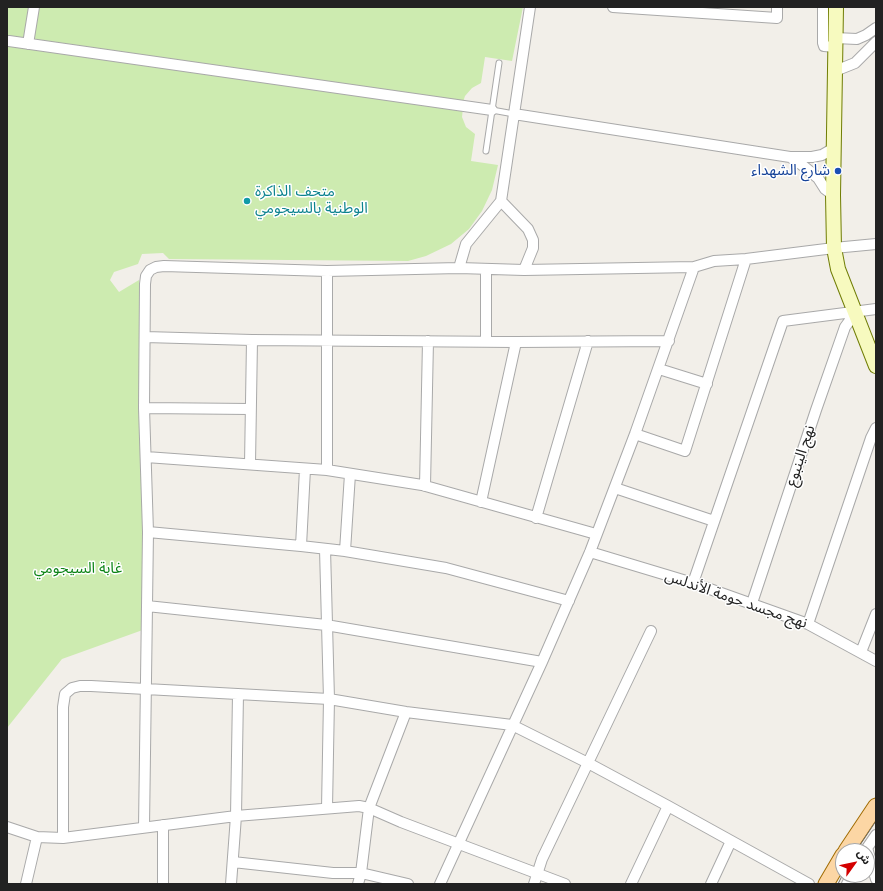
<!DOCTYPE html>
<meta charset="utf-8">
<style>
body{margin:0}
#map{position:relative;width:883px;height:891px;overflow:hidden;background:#f2efe9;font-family:"Space Grotesk","Noto Sans Arabic",sans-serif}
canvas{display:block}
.frame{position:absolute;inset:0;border:8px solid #222;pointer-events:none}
.north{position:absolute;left:835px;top:843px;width:40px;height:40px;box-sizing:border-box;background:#fff;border:1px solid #a7a7a7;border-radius:50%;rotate:57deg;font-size:11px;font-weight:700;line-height:16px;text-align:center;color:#222}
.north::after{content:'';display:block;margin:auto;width:14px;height:18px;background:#d40000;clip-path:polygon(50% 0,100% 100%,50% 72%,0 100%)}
</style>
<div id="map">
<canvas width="883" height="891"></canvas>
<div class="frame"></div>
<div class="north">ش</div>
</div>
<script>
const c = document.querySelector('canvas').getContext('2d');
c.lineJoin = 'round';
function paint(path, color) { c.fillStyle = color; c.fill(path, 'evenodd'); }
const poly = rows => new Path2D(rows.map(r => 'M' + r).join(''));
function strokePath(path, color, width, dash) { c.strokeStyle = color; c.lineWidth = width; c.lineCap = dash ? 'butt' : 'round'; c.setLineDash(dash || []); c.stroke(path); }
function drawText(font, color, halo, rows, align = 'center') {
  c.font = font + ' "Space Grotesk","Noto Sans Arabic",sans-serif'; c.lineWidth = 3; c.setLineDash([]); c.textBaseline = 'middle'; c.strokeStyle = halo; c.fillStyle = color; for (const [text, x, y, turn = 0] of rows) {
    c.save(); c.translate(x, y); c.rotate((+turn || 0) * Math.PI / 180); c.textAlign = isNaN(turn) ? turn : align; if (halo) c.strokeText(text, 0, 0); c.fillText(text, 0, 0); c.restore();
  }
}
paint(poly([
 [7,7,523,7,512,61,485,57,481,83,472,88,465,96,464,99,462,117,466,127,475,134,471,161,498,165,492,190,482,211,469,229,451,244,426,256,408,261,169,259,163,253,142,254,138,264,114,272,110,280,119,292,139,280,139,361,151,627,62,659,7,728]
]), '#cdebb0');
const lane = poly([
 [492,110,514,114],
 [486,151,499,63]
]);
const street = poly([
 [613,7,777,18,777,7],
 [823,7,823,43,824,46,835,47],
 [835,38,857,39,866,35,876,28],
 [9,41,492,110],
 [28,44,34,7],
 [835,71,855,63,876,42],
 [514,114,790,157,812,157,822,155,834,148],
 [790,157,802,165,818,178,825,189,833,195],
 [501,201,528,229,533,240,533,248,524,270],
 [459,268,466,244,501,201,530,7],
 [486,269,486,342],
 [145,337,252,340,516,342,669,341],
 [659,369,707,384],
 [144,408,250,409],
 [635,434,685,451,746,259],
 [146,457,327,470,422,485,596,534],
 [250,464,252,340],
 [327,470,327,271],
 [425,486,428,341],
 [615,488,714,521],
 [481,502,516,342],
 [536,518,588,341],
 [148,532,301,546,345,551,446,568,569,601],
 [301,546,305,469],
 [325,549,329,699,327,808],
 [345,551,350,474],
 [590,552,693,583,808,624,876,661],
 [693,583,783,321,876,309],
 [752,603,816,410,845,327,856,312],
 [147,606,326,625,542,662],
 [808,624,871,438,876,428],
 [861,652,876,614],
 [163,825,163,884],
 [7,827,37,837,63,838,63,707,65,694,72,688,80,686,91,686,329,699,406,712,512,725,588,763,668,806,809,884],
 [144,827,148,532,144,408,145,284,146,276,150,270,156,267,164,266,327,271,459,268,524,270,694,267,714,261,746,259,834,248,876,244],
 [63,838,236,816,359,806,369,808,401,822,565,884],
 [867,848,876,879],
 [865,851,876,835],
 [233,862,333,873,361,873,408,884],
 [26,884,37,837],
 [231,884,236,816,238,694],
 [358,884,361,873,369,808,406,712],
 [440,884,542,662,590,552,635,434,694,267],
 [534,884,542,859,651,631],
 [631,884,668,806],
 [711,884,731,841],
 [847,884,852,875]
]);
const secondary = poly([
 [836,7,833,195,834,248,838,269,876,366]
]);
const primary = poly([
 [846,851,876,806],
 [826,884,843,855]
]);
strokePath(lane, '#a9a9a9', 7);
strokePath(street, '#a9a9a9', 12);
strokePath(secondary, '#707d05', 16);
strokePath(primary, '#a06b00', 17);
strokePath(lane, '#fff', 5);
strokePath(street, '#fff', 10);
strokePath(secondary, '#f7fabf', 14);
strokePath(primary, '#fcd6a4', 15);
strokePath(poly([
 [856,851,876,821],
 [838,884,843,874]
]), '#707070', 1);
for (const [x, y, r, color] of [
 [838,171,4,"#1a4fb4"],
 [247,201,4,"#0f9aa8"]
]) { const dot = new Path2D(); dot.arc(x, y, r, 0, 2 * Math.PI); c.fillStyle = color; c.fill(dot); strokePath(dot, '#fff', 1.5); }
drawText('15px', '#164399', '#fff', [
 ["شارع الشهداء",830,171]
], 'right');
drawText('15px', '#0d838f', '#fff', [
 ["متحف الذاكرة",255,192],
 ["الوطنية بالسيجومي",255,209]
], 'left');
drawText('15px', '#222', '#fff', [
 ["نهج الينبوع",801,456,-72],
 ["نهج مجسد حومة الأندلس",736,600,19]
]);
drawText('15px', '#0c8416', '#fff', [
 ["غابة السيجومي",78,569]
]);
</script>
